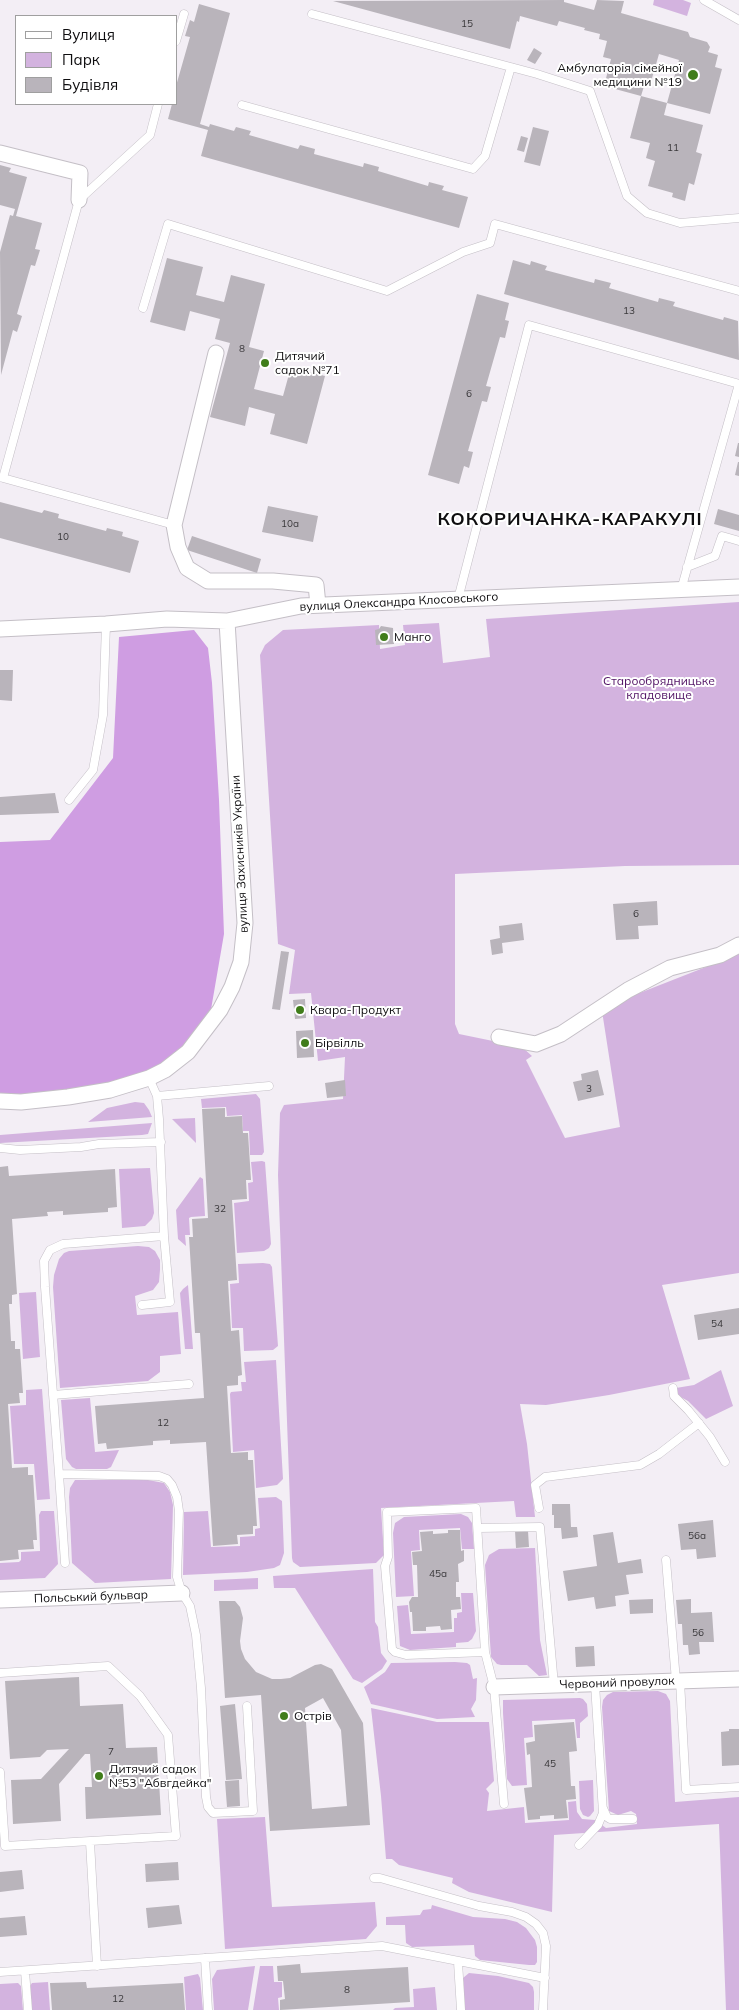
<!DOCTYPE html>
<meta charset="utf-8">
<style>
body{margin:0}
#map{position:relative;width:739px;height:2010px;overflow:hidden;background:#f3eef5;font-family:Mulish,sans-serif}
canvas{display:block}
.legend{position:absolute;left:15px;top:15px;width:162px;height:90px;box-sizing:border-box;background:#fff;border:1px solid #9f9f9f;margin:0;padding:6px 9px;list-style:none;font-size:15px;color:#0f0e10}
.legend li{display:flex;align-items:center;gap:10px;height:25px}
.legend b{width:25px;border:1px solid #9f9f9f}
</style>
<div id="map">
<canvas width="739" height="2010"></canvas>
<ul class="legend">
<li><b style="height:6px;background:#fff"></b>Вулиця</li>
<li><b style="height:14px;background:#d3b3df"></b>Парк</li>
<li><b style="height:14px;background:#b9b4bb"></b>Будівля</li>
</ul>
</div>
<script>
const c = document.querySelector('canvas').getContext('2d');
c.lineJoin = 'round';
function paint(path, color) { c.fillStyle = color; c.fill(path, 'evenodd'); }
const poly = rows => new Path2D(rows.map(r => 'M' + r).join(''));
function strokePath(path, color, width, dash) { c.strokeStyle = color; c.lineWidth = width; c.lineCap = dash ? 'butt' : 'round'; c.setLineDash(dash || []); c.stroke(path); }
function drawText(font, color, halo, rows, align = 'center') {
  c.font = font + ' Mulish,sans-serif'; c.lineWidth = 4; c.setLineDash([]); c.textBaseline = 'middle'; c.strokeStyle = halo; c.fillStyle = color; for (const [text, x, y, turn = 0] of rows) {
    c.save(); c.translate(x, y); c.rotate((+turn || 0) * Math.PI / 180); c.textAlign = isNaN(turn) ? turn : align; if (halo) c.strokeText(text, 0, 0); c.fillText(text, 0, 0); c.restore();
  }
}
paint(poly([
 [654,0,683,0,691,3,687,16,653,5],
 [739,602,739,865,625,866,455,874,455,1024,459,1034,522,1047,532,1056,526,1060,565,1138,620,1127,602,1011,637,994,739,954,739,1273,662,1285,690,1379,609,1395,546,1405,520,1404,527,1444,535,1517,516,1517,514,1501,381,1508,384,1555,376,1563,300,1567,293,1562,292,1558,278,1175,280,1113,284,1105,343,1099,345,1057,318,1061,311,993,289,994,295,950,278,944,260,655,265,645,283,630,379,625,380,649,405,645,403,625,439,623,443,663,490,657,486,619],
 [256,1094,260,1099,264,1152,262,1155,250,1155,249,1131,243,1131,242,1115,227,1116,226,1107,202,1108,201,1099],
 [135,1102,144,1103,149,1110,152,1117,88,1122,107,1108],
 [195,1118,196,1143,172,1119],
 [152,1123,148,1134,142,1135,0,1143,0,1135],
 [262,1161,265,1162,271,1244,269,1248,264,1251,237,1253,234,1203,249,1201,248,1183,253,1182,251,1162],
 [150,1168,154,1213,152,1219,145,1226,122,1228,119,1169],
 [200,1177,203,1179,205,1216,191,1217,189,1218,190,1235,185,1235,186,1246,178,1239,176,1210],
 [138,1246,149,1247,155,1251,160,1260,160,1270,159,1282,153,1290,135,1296,137,1315,178,1312,181,1354,160,1356,160,1372,148,1381,60,1388,53,1287,54,1275,59,1259,64,1253,69,1251],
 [263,1263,270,1264,272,1267,278,1346,273,1350,244,1351,243,1328,232,1328,230,1284,239,1283,238,1264],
 [188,1285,193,1349,185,1349,180,1293,183,1289],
 [36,1292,40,1357,23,1359,19,1293],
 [276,1360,283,1479,277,1485,256,1488,254,1450,233,1452,230,1394,231,1392,242,1391,241,1382,246,1382,244,1362],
 [721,1370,733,1406,706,1419,688,1401,677,1395,676,1388,694,1385],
 [42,1389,50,1499,37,1500,34,1464,14,1464,10,1406,26,1405,26,1390],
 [90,1398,95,1452,119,1450,111,1467,107,1469,76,1469,72,1467,66,1459,61,1400],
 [75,1480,148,1480,164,1483,170,1492,173,1505,171,1579,95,1583,72,1563,69,1497,70,1488],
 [276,1497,282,1501,284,1553,280,1565,274,1568,247,1572,183,1575,184,1512,208,1511,211,1547,240,1546,240,1537,255,1536,255,1529,260,1528,258,1498],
 [41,1511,54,1511,58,1564,45,1578,0,1580,0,1563,19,1562,21,1560,21,1552,40,1551,39,1515],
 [461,1514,468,1517,472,1523,474,1549,462,1549,460,1528,419,1530,420,1550,411,1551,414,1596,396,1597,393,1533,395,1523,404,1517],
 [535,1548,540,1640,547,1675,539,1676,527,1665,501,1665,497,1664,491,1657,485,1565,489,1555,499,1549],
 [373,1569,375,1622,378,1627,381,1653,387,1661,382,1669,362,1683,353,1679,295,1588,274,1588,273,1576],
 [258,1578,258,1589,214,1591,214,1580],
 [461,1593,473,1593,476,1631,472,1639,468,1642,456,1643,456,1647,410,1650,400,1646,397,1606,408,1605,411,1634,454,1632,454,1618,457,1618,457,1613,462,1612],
 [455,1662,467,1663,470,1665,473,1679,477,1678,476,1700,471,1709,475,1717,437,1719,371,1704,364,1687,385,1672,391,1663],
 [658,1691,666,1694,670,1701,675,1802,739,1797,739,2010,726,2010,719,1824,554,1835,552,1912,469,1892,452,1883,453,1878,399,1865,392,1859,386,1859,381,1796,371,1708,437,1722,489,1722,494,1781,486,1789,489,1793,487,1811,524,1807,525,1823,569,1820,568,1802,576,1801,577,1812,582,1819,595,1820,606,1828,637,1824,636,1814,631,1811,618,1815,609,1811,602,1707,603,1700,607,1695,613,1692],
 [580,1698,583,1699,587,1704,588,1716,580,1723,580,1738,577,1738,575,1719,532,1721,533,1737,524,1738,527,1785,512,1786,507,1779,503,1713,503,1700],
 [593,1780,594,1811,590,1816,588,1817,583,1815,580,1809,579,1781],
 [265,1817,272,1907,375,1902,377,1926,366,1939,225,1949,217,1819],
 [432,1905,473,1917,505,1919,517,1922,526,1928,535,1940,537,1947,537,1962,535,1965,529,1965,480,1960,475,1956,474,1945,412,1947,406,1943,405,1925,386,1925,386,1917,420,1915,423,1910,431,1909],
 [255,1966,248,2010,214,2010,212,1979,217,1970],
 [260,1966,273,1966,274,1982,282,1982,282,1997,278,1998,279,2010,253,2010],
 [469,1973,498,1976,529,1983,533,1987,534,1992,534,2010,464,2010,463,1978],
 [198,1974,200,1978,203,2010,186,2010,184,1977],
 [48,1982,50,2010,32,2010,30,1986,32,1983],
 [18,1983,21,1986,23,2010,0,2010,0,1984],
 [435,1987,437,2010,393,2010,395,2008,414,2007,413,1989]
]), '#d3b3df');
paint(poly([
 [194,630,208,648,212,683,219,800,224,934,208,1027,149,1078,0,1101,0,842,50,840,113,758,119,637]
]), '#cf9de2');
paint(poly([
 [564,0,564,2,594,10,597,0,624,1,621,13,688,32,690,37,707,42,710,47,708,52,718,55,715,67,722,69,710,114,667,103,679,60,659,54,650,85,645,83,641,96,604,86,611,59,603,57,607,41,599,39,600,34,584,30,585,28,559,21,557,26,520,16,519,22,517,21,510,49,333,1],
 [199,4,230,13,200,124,209,127,210,124,234,131,236,127,251,131,249,135,298,149,300,145,315,149,314,154,363,167,364,163,379,167,378,171,428,186,429,182,444,186,442,190,468,197,459,228,201,156,208,130,168,119,172,104,176,104,176,86,190,37,185,36,190,20,194,22],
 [534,48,542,53,535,64,527,60],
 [641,96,667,103,664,115,703,125,696,152,702,154,694,185,689,183,685,201,672,197,673,193,648,186,655,161,646,158,650,143,630,138],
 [533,127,549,131,540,166,524,162],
 [521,136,528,138,524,152,517,150],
 [0,165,11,168,9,172,27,177,16,216,42,223,35,249,40,250,35,266,31,265,17,314,22,316,17,332,13,330,1,375,0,252,10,215,13,216,15,209,0,205],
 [167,258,203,267,196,295,224,302,231,275,265,284,249,347,264,351,254,389,283,396,291,367,325,376,307,444,270,434,275,414,249,407,245,426,210,417,230,343,215,339,220,319,190,311,185,331,150,322],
 [513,260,530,265,531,261,547,266,545,270,594,283,595,279,611,283,609,288,658,302,659,298,675,302,673,306,723,320,724,317,738,321,739,360,504,294],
 [477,294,509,303,505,320,509,321,505,338,500,337,486,386,491,387,487,402,482,401,468,451,473,452,469,468,464,466,459,484,428,475],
 [738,443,739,443,739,457,735,456],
 [738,462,739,462,739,476,735,475],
 [0,502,42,513,44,510,59,514,58,518,106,531,107,528,123,532,122,536,139,541,130,573,0,538],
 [268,506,318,516,313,542,262,532],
 [718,509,739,515,739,531,714,524],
 [192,536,261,559,257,573,187,550],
 [381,626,393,628,394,644,376,645,375,630,379,629],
 [0,670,13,670,12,701,0,700],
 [55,793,59,813,0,815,0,797],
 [657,901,658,925,638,926,639,939,616,940,613,904],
 [522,923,524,940,502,943,503,953,492,955,490,940,500,938,499,926],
 [281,951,289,952,280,1010,272,1009],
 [305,999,306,1018,295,1019,293,1000],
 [313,1030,314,1057,297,1058,296,1031],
 [598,1070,604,1095,578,1101,573,1082,582,1080,581,1074],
 [345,1080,346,1096,327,1098,325,1083],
 [225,1108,225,1117,242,1116,243,1133,248,1133,251,1180,246,1180,247,1199,232,1200,237,1280,228,1281,231,1331,239,1330,242,1375,238,1376,238,1385,227,1386,231,1453,248,1452,248,1460,253,1460,257,1526,253,1526,253,1534,237,1535,238,1544,213,1546,206,1442,170,1444,170,1440,153,1441,153,1445,107,1449,106,1443,98,1444,95,1406,204,1398,200,1333,195,1333,189,1237,193,1237,192,1219,208,1218,202,1109],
 [8,1166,9,1176,115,1169,117,1207,108,1208,108,1212,63,1215,63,1211,47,1212,48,1216,12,1219,17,1294,12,1295,12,1304,9,1304,11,1341,15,1341,15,1349,20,1349,23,1393,19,1393,20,1403,8,1404,12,1468,28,1467,28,1475,33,1475,37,1540,33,1540,34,1549,18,1550,19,1559,0,1561,0,1167],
 [739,1308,739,1334,698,1340,694,1315],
 [552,1504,570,1504,571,1527,577,1527,578,1537,562,1539,561,1528,554,1528,554,1515,552,1515],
 [713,1520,716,1557,697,1559,696,1549,681,1550,678,1524],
 [448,1530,460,1530,461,1551,464,1550,464,1561,458,1564,459,1582,456,1582,456,1597,460,1597,461,1609,451,1610,452,1629,441,1630,440,1626,426,1627,426,1631,413,1631,412,1612,410,1612,409,1602,412,1597,418,1597,417,1565,413,1565,412,1552,422,1551,420,1532,433,1531,433,1534,448,1533],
 [515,1531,528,1531,529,1547,516,1548],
 [613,1532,618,1563,641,1559,643,1573,626,1575,629,1594,615,1596,616,1606,596,1609,594,1597,568,1601,563,1571,597,1566,593,1535],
 [653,1599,653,1613,630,1614,629,1600],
 [691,1599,691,1613,712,1612,714,1642,699,1642,700,1654,689,1655,688,1645,683,1645,682,1624,678,1624,676,1600],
 [219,1601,235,1601,240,1607,243,1618,240,1641,241,1649,245,1659,256,1672,272,1679,281,1679,290,1678,315,1665,321,1664,332,1669,363,1723,370,1825,270,1831,261,1695,225,1698],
 [323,1698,341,1730,347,1806,312,1809,305,1708],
 [594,1646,595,1666,576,1667,575,1647],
 [79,1677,80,1706,123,1704,126,1748,157,1747,161,1815,86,1819,85,1787,92,1787,90,1754,85,1754,59,1784,61,1821,13,1824,11,1780,41,1779,69,1749,47,1750,40,1757,10,1759,5,1681],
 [235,1704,242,1779,226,1780,220,1706],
 [574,1722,577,1751,569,1752,571,1786,575,1786,576,1799,566,1800,568,1818,554,1819,554,1815,540,1816,540,1819,528,1820,524,1788,532,1787,530,1754,527,1755,526,1743,535,1741,534,1725],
 [729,1729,739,1729,739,1765,722,1766,721,1732,729,1731],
 [239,1780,240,1806,227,1807,225,1781],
 [178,1862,179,1880,146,1882,145,1864],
 [22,1870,24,1889,0,1892,0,1872],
 [179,1905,182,1924,148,1928,146,1908],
 [25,1916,27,1935,0,1937,0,1918],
 [300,1964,301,1973,408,1967,410,2002,280,2010,280,2000,285,1999,283,1981,278,1981,277,1966],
 [86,1982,87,1988,183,1983,185,2010,52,2010,50,1983]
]), '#b9b4bb');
const lane = poly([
 [704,0,739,20],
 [312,14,537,74,590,91,627,196,647,213,680,223,739,218],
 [176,41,184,14],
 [158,104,150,135,79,200,3,478,174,525],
 [242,105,473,169,485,156,511,67],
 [143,308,168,224,387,291,463,252,490,243,495,224,739,291],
 [687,567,715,556,722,536,739,541],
 [458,599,529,325,739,384,681,590],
 [69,800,93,770,103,715,106,624],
 [157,1096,269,1086],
 [0,1148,20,1150,81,1147,99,1144,161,1142],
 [142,1305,170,1302,164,1236],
 [673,1388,674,1396,688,1410,710,1437,725,1462],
 [53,1395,189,1384],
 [59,1474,45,1287,44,1261,50,1250,63,1244,164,1236,159,1119,157,1096,149,1078],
 [539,1508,535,1485,545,1477,640,1465,659,1454,699,1423],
 [479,1528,540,1527,554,1685],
 [666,1560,676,1681],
 [65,1563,59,1474,159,1476,167,1479,172,1485,177,1497,179,1511,177,1577,182,1593,190,1606,196,1635,201,1688,206,1797,208,1807,213,1813,253,1811,247,1706],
 [485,1652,406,1655,395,1652,392,1649,385,1566,388,1557,387,1512,476,1508,485,1652,494,1687,504,1804],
 [0,1673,108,1666,140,1696,168,1735,176,1836,5,1846,0,1772],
 [680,1681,686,1790,739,1787],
 [603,1808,607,1817,610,1819,633,1819],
 [90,1842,97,1966],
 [579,1845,598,1825,603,1813,595,1684],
 [374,1878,380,1878,479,1906,512,1912,526,1917,536,1924,543,1933,546,1946,543,2010],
 [205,1958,208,2010],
 [458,1962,461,2010],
 [25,1971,28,2010],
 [0,1972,382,1946,545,1978]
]);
const street = poly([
 [0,153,80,173,79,200],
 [216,353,174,525,178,547,187,568,208,581,273,581,316,585,318,605],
 [0,629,106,624,167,619,227,621,301,606,739,587],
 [499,1037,536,1044,561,1034,628,990,670,968,720,955,739,945],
 [0,1101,21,1102,68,1097,110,1090,149,1078,165,1070,188,1052,220,1010,232,987,241,962,245,923,227,621],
 [0,1600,182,1593],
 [494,1687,739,1679]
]);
strokePath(lane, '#c4bfc6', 9);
strokePath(street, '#c4bfc6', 17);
strokePath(lane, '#fff', 8);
strokePath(street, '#fff', 15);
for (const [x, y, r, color] of [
 [693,75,6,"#407d1a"],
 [265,363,5,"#407d1a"],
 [384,637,5,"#407d1a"],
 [300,1010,5,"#407d1a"],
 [305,1043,5,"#407d1a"],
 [284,1716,5,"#407d1a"],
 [99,1776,5,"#407d1a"]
]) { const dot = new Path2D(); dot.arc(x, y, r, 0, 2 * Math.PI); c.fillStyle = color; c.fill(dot); strokePath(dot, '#fff', 2); }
drawText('10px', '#3a383b', null, [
 ["15",467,24],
 ["11",673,148],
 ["13",629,311],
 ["8",242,349],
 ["6",469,394],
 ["10а",290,524],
 ["10",63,537],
 ["6",636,914],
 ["3",589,1089],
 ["32",220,1209],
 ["54",717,1324],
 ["12",163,1423],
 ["56а",697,1536],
 ["45а",438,1574],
 ["56",698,1633],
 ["7",111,1752],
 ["45",550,1764],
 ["8",347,1990],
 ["12",118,1999]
]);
drawText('12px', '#0f0e10', '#fff', [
 ["Амбулаторія сімейної",682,68,"right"],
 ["медицини №19",682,82,"right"],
 ["Дитячий",275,356],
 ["садок №71",275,370],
 ["Манго",394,637],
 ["Квара-Продукт",310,1010],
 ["Бірвілль",315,1043],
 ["Острів",294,1716],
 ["Дитячий садок",109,1769],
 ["№53 \"Абвгдейка\"",109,1783]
], 'left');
drawText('12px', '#0f0e10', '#fff', [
 ["вулиця Олександра Клосовського",399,602,-3],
 ["вулиця Захисників України",240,854,-93],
 ["Польський бульвар",91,1597,-2],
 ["Червоний провулок",617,1683,-2]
]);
drawText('12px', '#501163', '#fff', [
 ["Старообрядницьке",659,681],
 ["кладовище",659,695]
]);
c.letterSpacing = '1px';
drawText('bold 18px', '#0f0e10', '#fff', [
 ["КОКОРИЧАНКА-КАРАКУЛІ",570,520]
]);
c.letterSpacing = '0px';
</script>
